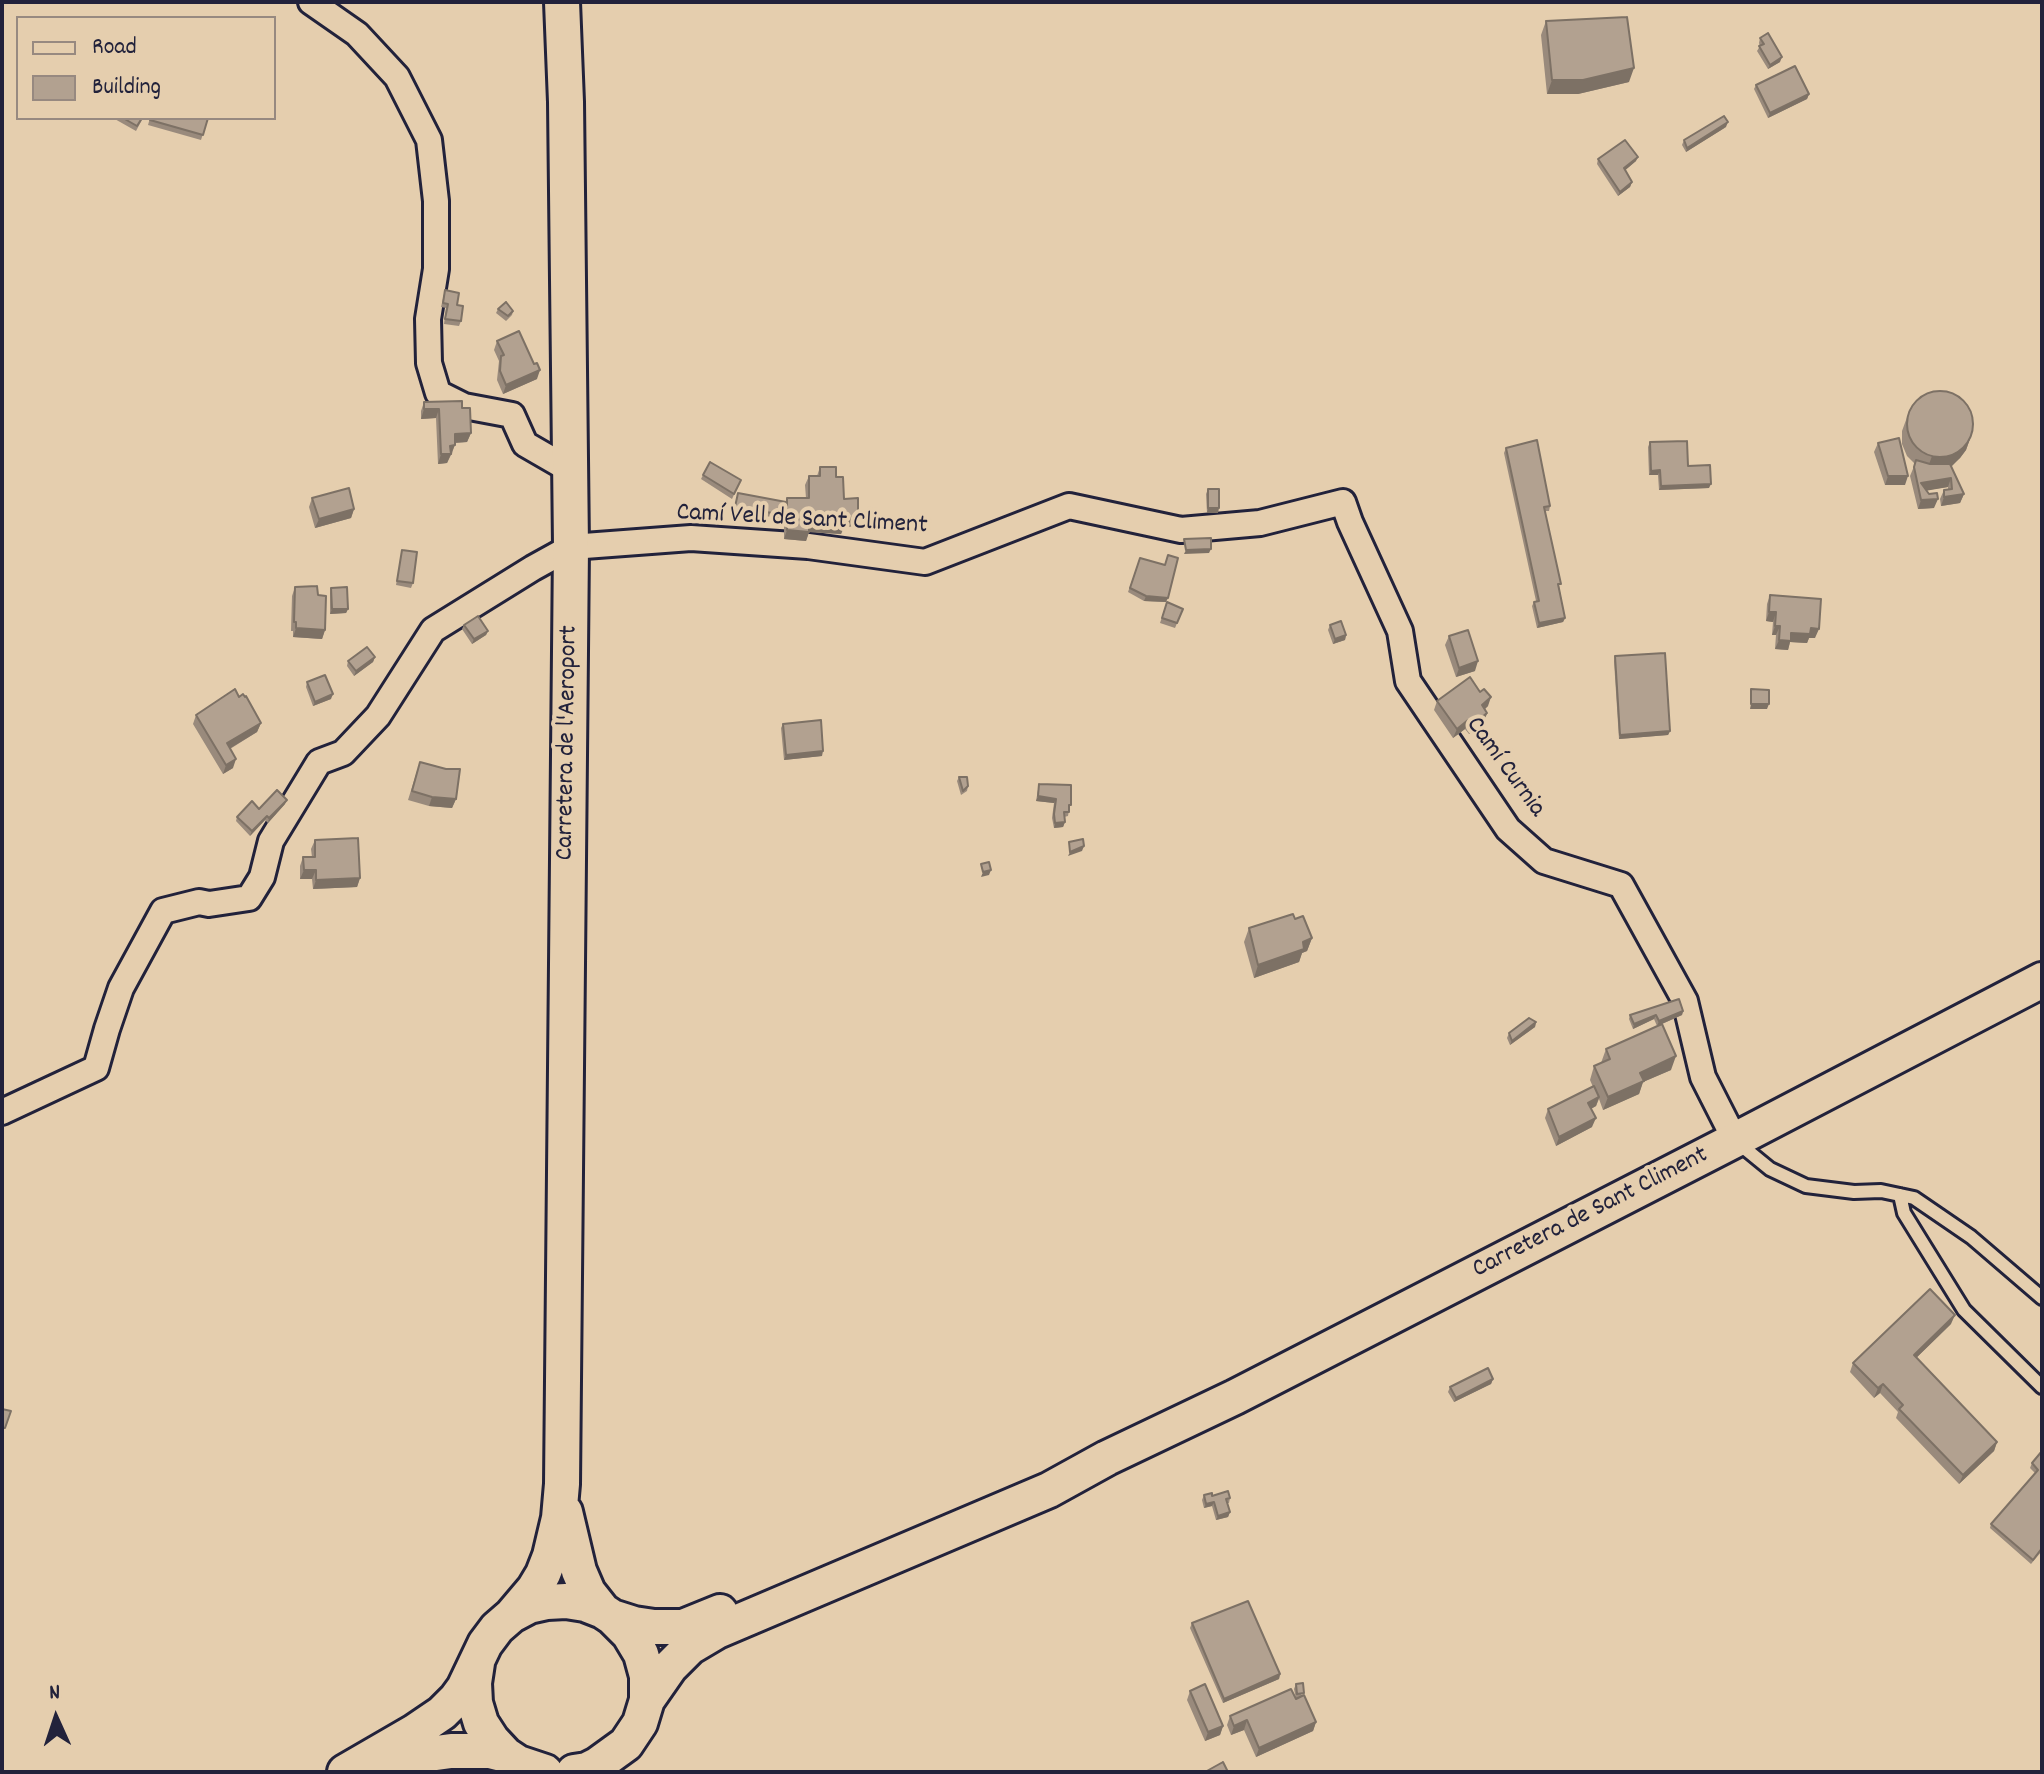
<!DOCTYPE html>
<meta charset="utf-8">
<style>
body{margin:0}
#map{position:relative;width:2044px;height:1774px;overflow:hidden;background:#e5ceae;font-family:Dekko,sans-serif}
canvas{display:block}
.frame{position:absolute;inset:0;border:4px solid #22223b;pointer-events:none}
.legend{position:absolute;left:16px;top:16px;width:260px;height:104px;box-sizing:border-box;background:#e5ceae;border:2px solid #978980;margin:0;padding:10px 14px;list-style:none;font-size:24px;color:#22223b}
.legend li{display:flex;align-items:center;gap:16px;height:40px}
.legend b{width:40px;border:2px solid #978980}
.north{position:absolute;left:16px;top:1678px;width:80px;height:80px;-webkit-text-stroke:6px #e5ceae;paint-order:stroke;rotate:357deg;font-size:22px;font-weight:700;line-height:32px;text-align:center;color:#22223b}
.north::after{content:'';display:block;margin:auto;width:28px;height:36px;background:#22223b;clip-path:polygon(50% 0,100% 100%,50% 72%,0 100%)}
</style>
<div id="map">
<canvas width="2044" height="1774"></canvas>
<div class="frame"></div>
<ul class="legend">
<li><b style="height:10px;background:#e5ceae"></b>Road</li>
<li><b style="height:22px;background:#b2a190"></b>Building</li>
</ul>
<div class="north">N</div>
</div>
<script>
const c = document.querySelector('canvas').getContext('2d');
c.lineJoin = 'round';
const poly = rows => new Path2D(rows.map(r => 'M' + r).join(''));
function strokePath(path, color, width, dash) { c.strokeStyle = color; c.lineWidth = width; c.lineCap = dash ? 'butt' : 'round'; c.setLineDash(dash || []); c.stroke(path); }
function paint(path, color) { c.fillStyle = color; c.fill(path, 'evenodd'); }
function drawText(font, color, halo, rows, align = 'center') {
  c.font = font + ' Dekko,sans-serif'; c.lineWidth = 8; c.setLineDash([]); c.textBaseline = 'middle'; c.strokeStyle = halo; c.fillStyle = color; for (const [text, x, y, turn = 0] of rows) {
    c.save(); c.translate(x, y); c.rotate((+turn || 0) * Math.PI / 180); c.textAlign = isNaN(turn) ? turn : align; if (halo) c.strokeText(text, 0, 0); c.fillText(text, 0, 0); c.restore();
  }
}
const service = poly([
 [1737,1142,1770,1169,1806,1186,1854,1192,1881,1191,1914,1198,1971,1237,2042,1298],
 [1900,1195,1904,1213,1964,1310,2042,1387]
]);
const minor = poly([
 [311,2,357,34,397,77,429,140,436,201,436,269,428,319,429,363,438,393,464,406,512,415,525,444,570,470],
 [2,1112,96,1068,107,1029,121,988,163,911,199,902,209,904,249,898,262,877,271,841,319,762,343,753,378,716,433,630,533,568,571,547,691,538,808,546,925,562,1069,506,1181,530,1260,523,1343,502,1350,522,1400,631,1408,681,1508,829,1544,861,1621,885,1685,1001,1703,1077,1735,1140]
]);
const secondary = poly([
 [565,1512,579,1571,588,1592,603,1611],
 [512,1615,529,1606,547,1602,566,1601,585,1604,603,1611,612,1617,629,1634,641,1654,647,1676,647,1700],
 [612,1617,634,1624,654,1627,683,1627,720,1612],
 [477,1663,474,1683,475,1703,481,1723,492,1740,506,1755,518,1763,545,1772],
 [345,1772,414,1732,442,1713,456,1699,464,1688,485,1644,497,1628,512,1615,534,1589,543,1574,550,1556,559,1518,562,1484,571,547,566,102,562,2],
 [374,1772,429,1754,451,1751,490,1751,506,1755],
 [574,1772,587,1770,597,1765,626,1744,640,1723,647,1700,670,1667,690,1647,717,1631,1049,1490,1107,1458,1235,1397,1735,1140,2042,980]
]);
strokePath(service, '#22223b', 18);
strokePath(minor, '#22223b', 30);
strokePath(secondary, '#22223b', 40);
strokePath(service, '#e5ceae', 12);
strokePath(minor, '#e5ceae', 24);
strokePath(secondary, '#e5ceae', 34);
paint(poly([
 [1546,21,1629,82,1578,94,1547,94,1541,35],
 [1760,38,1780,62,1768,69,1757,51,1760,46,1759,43],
 [1756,85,1809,94,1807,99,1768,118,1754,89],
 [113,118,143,118,136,131],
 [150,118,208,118,201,140,148,125],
 [1726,127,1686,152,1682,145,1684,140],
 [1598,159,1636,161,1625,170,1632,182,1630,187,1618,196,1597,164],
 [445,290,461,321,459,326,444,324,446,308,441,307],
 [498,309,513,311,512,315,506,321,496,313],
 [497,341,534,364,537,379,503,394,497,380,499,361,494,350],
 [424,402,462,408,471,433,467,442,455,443,452,454,451,455,447,463,438,464,436,418,421,419,421,411],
 [1910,409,1971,436,1966,450,1960,458,1950,466,1964,494,1960,503,1941,506,1940,499,1944,490,1948,489,1948,487,1927,490,1934,508,1918,509,1910,476,1915,464,1907,456,1902,444,1902,431],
 [1650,442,1688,466,1709,488,1659,490,1658,475,1649,475,1648,447],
 [1878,443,1905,485,1885,485,1874,452],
 [1506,448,1550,506,1549,511,1545,511,1565,618,1563,622,1537,628,1532,606,1534,602,1536,601,1504,453],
 [820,467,836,477,844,499,858,517,855,526,844,527,841,534,809,532,806,541,784,539,784,519,733,511,738,493,786,502,787,498,806,498,805,485,809,476,817,476],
 [703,475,741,480,732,499,701,479],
 [1208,489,1218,513,1207,513,1206,494],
 [312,498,354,509,351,518,315,528,309,507],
 [402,550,413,583,411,588,396,585],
 [1140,558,1166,602,1144,601,1128,592],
 [295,587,318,595,325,630,322,639,293,637,293,631,291,631,292,596],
 [331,588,348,609,346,613,330,614,330,593],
 [1770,595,1815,638,1809,638,1807,643,1790,642,1788,650,1775,649,1776,635,1772,635,1773,622,1766,621,1767,604],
 [1167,602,1183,609,1175,628,1160,623],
 [464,625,488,631,486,635,472,644,462,629],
 [1330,625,1346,635,1345,640,1333,644,1328,630],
 [1449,636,1475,671,1456,677,1445,645],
 [1615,656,1670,731,1668,735,1619,739,1614,661],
 [375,657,373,662,354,676,347,666,348,661],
 [307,682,331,699,313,706,306,687],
 [239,697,261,723,257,732,230,749,233,768,223,774,193,724,196,715],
 [1437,701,1488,706,1485,709,1487,713,1484,722,1469,734,1465,729,1453,738,1434,710],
 [783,724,822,756,784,760,781,728],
 [417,771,456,799,452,808,429,806,408,800],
 [959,777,968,786,967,791,961,795,957,781],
 [1039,784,1069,810,1068,816,1064,817,1065,822,1063,827,1054,828,1052,818,1054,803,1036,801],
 [285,804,268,823,265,820,250,836,236,821,237,817,259,809],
 [315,840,360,878,357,887,313,889,312,879,300,879,300,866,303,857,312,857,311,849],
 [1295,919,1312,938,1307,951,1302,953,1299,962,1254,978,1244,942,1249,928],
 [1683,1011,1682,1015,1662,1024,1671,1070,1643,1082,1639,1094,1603,1110,1599,1099,1596,1106,1591,1109,1592,1127,1556,1146,1545,1118,1548,1109,1593,1087,1590,1080,1594,1066,1601,1063,1606,1049,1657,1026,1654,1019,1633,1029,1629,1019,1630,1015],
 [1536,1022,1535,1027,1510,1045,1507,1038,1509,1033],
 [1951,1324,1916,1358,1997,1442,1994,1451,1959,1484,1896,1418,1898,1412,1880,1393,1874,1398,1850,1372,1853,1363],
 [1493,1379,1491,1384,1454,1402,1448,1392,1450,1387],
 [2042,1451,2042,1551,2031,1564,1990,1528,1991,1524,2036,1474,2030,1468,2032,1463],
 [1204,1495,1230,1498,1229,1503,1227,1503,1230,1512,1228,1517,1216,1520,1212,1506,1204,1508,1202,1500],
 [1192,1623,1280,1674,1279,1679,1223,1703,1190,1628],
 [1296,1684,1316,1722,1313,1731,1256,1757,1244,1730,1231,1735,1227,1725,1230,1716,1296,1699,1294,1689],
 [1190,1691,1223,1726,1220,1735,1205,1741,1187,1700]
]), '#998a7c');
paint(poly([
 [1782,57,1780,62,1768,69,1770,65],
 [1634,68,1629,82,1578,94,1547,94,1552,80],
 [1809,94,1807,99,1768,118,1770,113],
 [1728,122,1726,127,1686,152,1687,148],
 [1638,157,1636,161,1622,173,1624,168],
 [1632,182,1630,187,1618,196,1620,192],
 [540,370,537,379,503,394,506,385],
 [424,409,439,409,436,418,421,419],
 [471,433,467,442,451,443,455,434],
 [1971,436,1966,450,1960,458,1952,466,1940,470,1927,470,1932,456],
 [455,445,447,463,438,464,441,454,450,446],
 [1660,470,1658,475,1649,475,1651,471],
 [1888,476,1908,476,1905,485,1885,485],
 [1951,478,1948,487,1919,492,1921,483],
 [1711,484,1709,488,1659,490,1661,486],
 [1964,494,1960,503,1941,506,1944,497],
 [1938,499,1934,508,1918,509,1921,500],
 [1208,508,1219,508,1218,513,1207,513],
 [354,509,351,518,315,528,319,519],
 [858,517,855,526,844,527,841,534,809,532,806,541,784,539,787,530,809,523],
 [1211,549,1209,553,1184,554,1186,550],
 [1146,596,1168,598,1166,602,1144,601],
 [332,609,348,609,346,613,330,614],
 [1769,612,1776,612,1773,622,1766,621],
 [1565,618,1563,622,1537,628,1539,623],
 [1775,626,1780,626,1776,635,1772,635],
 [296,628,325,630,322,639,293,637],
 [1811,628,1819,629,1815,638,1809,638,1807,643,1790,642,1788,650,1775,649,1779,640,1791,633],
 [488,631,486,635,472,644,474,639],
 [1346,635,1345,640,1333,644,1335,639],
 [375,657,373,662,354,676,356,671],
 [1478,661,1475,671,1456,677,1459,668],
 [333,694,331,699,313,706,315,702],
 [1491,697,1488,706,1479,714,1482,705],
 [1751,704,1769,704,1767,709,1750,709],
 [1487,713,1484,722,1469,734,1472,725],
 [1468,720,1465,729,1453,738,1457,729],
 [261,723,257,732,224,752,227,743],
 [1670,731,1668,735,1619,739,1620,735],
 [823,751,822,756,784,760,786,755],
 [236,759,233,768,223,774,226,765],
 [1038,796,1056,799,1054,803,1036,801],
 [432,797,456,799,452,808,429,806],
 [287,800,285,804,268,823,269,818],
 [267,816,265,820,250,836,252,831],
 [1065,822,1063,827,1054,828,1055,823],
 [1084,846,1082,851,1068,856,1070,852],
 [304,870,316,870,312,879,300,879],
 [991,870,989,875,981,877,983,872],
 [360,878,357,887,313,889,316,880],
 [1312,938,1307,951,1302,953,1299,962,1254,978,1258,965],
 [1683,1011,1682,1015,1657,1026,1659,1021],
 [1656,1015,1654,1019,1633,1029,1634,1024],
 [1536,1022,1535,1027,1510,1045,1512,1041],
 [1676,1056,1671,1070,1643,1082,1639,1094,1603,1110,1608,1097,1640,1073],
 [1599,1097,1596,1106,1585,1112,1588,1103],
 [1596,1118,1592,1127,1556,1146,1559,1137],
 [1955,1315,1951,1324,1910,1364,1914,1355],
 [1493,1379,1491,1384,1454,1402,1456,1398],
 [1883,1384,1880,1393,1874,1398,1878,1388],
 [1997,1442,1994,1451,1959,1484,1963,1475],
 [1214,1502,1212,1506,1204,1508,1206,1504],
 [1230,1512,1228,1517,1216,1520,1218,1516],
 [1280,1674,1279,1679,1223,1703,1224,1699],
 [1247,1720,1244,1730,1231,1735,1234,1726],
 [1316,1722,1313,1731,1256,1757,1259,1748],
 [1223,1726,1220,1735,1205,1741,1208,1732]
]), '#7d7165');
const building = poly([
 [1627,17,1634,68,1583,80,1552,80,1546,21,1627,17],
 [1768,33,1782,57,1770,65,1759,46,1764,44,1760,38,1768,33],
 [1795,66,1809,94,1770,113,1756,85,1795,66],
 [1724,116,1728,122,1687,148,1684,140,1724,116],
 [123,118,142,118,137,126,123,118],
 [150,118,208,118,203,135,150,120,150,118],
 [1625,140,1638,157,1624,168,1632,182,1620,192,1598,159,1625,140],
 [445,290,459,293,457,305,463,306,461,321,445,319,448,304,443,303,445,290],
 [506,302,513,311,508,316,498,309,506,302],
 [519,331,534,364,537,363,540,370,506,385,500,371,501,356,504,355,497,341,519,331],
 '1907 424a33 33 0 1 1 66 0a33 33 0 1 1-66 0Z',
 [462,401,462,408,470,408,471,433,455,434,455,445,450,446,451,454,441,454,439,409,424,409,424,402,462,401],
 [1899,438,1908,476,1888,476,1878,443,1899,438],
 [1537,440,1550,506,1544,507,1561,584,1558,584,1565,618,1539,623,1534,602,1539,601,1506,448,1537,440],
 [1687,441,1688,466,1710,465,1711,484,1661,486,1660,470,1651,471,1650,442,1687,441],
 [1916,460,1930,464,1950,464,1964,494,1944,497,1944,490,1952,489,1951,478,1921,483,1929,494,1937,493,1938,499,1921,500,1914,467,1916,460],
 [710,462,741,480,734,494,703,475,710,462],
 [820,467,836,467,836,477,843,477,844,499,858,498,858,517,845,518,845,525,809,523,809,532,787,530,787,498,809,498,809,476,820,476,820,467],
 [349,488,354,509,319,519,312,498,349,488],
 [1208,489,1219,489,1219,508,1208,508,1208,489],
 [738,493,786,502,785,515,735,507,738,493],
 [1211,538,1211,549,1186,550,1184,539,1211,538],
 [402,550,417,552,413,583,397,581,402,550],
 [1168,555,1178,558,1168,598,1146,596,1130,588,1140,558,1165,565,1168,555],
 [317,586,318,595,326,596,325,630,296,628,296,622,294,622,295,587,317,586],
 [347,587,348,609,332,609,331,588,347,587],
 [1770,595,1821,599,1819,629,1811,628,1810,634,1791,633,1791,641,1779,640,1780,626,1775,626,1776,612,1769,612,1770,595],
 [1167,602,1183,609,1177,623,1162,618,1167,602],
 [478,616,488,631,474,639,464,625,478,616],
 [1341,621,1346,635,1335,639,1330,625,1341,621],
 [1468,630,1478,661,1459,668,1449,636,1468,630],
 [367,647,375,657,356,671,348,661,367,647],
 [1665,653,1670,731,1620,735,1615,656,1665,653],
 [325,675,333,694,315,702,307,682,325,675],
 [1470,677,1480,692,1484,689,1491,697,1482,705,1487,713,1472,725,1468,720,1457,729,1437,701,1470,677],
 [235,689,239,697,243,694,245,697,246,696,261,723,227,743,236,759,226,765,196,715,235,689],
 [1751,689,1769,690,1769,704,1751,704,1751,689],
 [821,720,823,751,786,755,783,724,821,720],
 [420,762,446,769,460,769,456,799,432,797,412,791,420,762],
 [959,777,967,777,968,786,963,791,959,777],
 [1039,784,1071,785,1071,805,1069,805,1069,812,1064,812,1065,822,1055,823,1054,814,1056,799,1038,796,1039,784],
 [277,790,287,800,269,818,267,816,252,831,237,817,252,801,259,809,277,790],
 [358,838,360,878,316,880,316,870,304,870,303,857,315,857,315,840,358,838],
 [1083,839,1084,846,1070,852,1069,842,1083,839],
 [989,862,991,870,983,872,981,864,989,862],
 [1293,914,1295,919,1303,916,1312,938,1303,942,1304,949,1258,965,1249,928,1293,914],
 [1679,999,1683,1011,1659,1021,1656,1015,1634,1024,1630,1015,1679,999],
 [1529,1018,1536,1022,1512,1041,1509,1033,1529,1018],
 [1662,1024,1676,1056,1640,1073,1644,1081,1608,1097,1594,1066,1610,1059,1606,1049,1662,1024],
 [1594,1086,1599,1097,1588,1103,1596,1118,1559,1137,1548,1109,1594,1086],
 [1930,1289,1955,1315,1914,1355,1997,1442,1963,1475,1899,1409,1903,1405,1883,1384,1878,1388,1853,1363,1930,1289],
 [1488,1368,1493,1379,1456,1398,1450,1387,1488,1368],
 [2,1409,11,1411,5,1428,2,1428,2,1409],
 [2042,1451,2042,1548,2033,1560,1991,1524,2038,1470,2032,1463,2042,1451],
 [1228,1491,1230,1498,1226,1499,1230,1512,1218,1516,1214,1502,1206,1504,1204,1495,1212,1493,1212,1496,1228,1491],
 [1248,1601,1280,1674,1224,1699,1192,1623,1248,1601],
 [1303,1683,1304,1693,1297,1694,1296,1684,1303,1683],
 [1205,1684,1223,1726,1208,1732,1190,1691,1205,1684],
 [1291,1689,1296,1699,1304,1695,1316,1722,1259,1748,1247,1720,1234,1726,1230,1716,1291,1689],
 [1223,1762,1228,1772,1205,1772,1223,1762]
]);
paint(building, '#b2a190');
strokePath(building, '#7d7165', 2);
drawText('26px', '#22223b', '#e5ceae', [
 ["Camí Vell de Sant Climent",802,521,3],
 ["Carretera de l'Aeroport",569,743,-89],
 ["Camí Curnia",1504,768,54],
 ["Carretera de Sant Climent",1591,1214,-27]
]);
</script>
